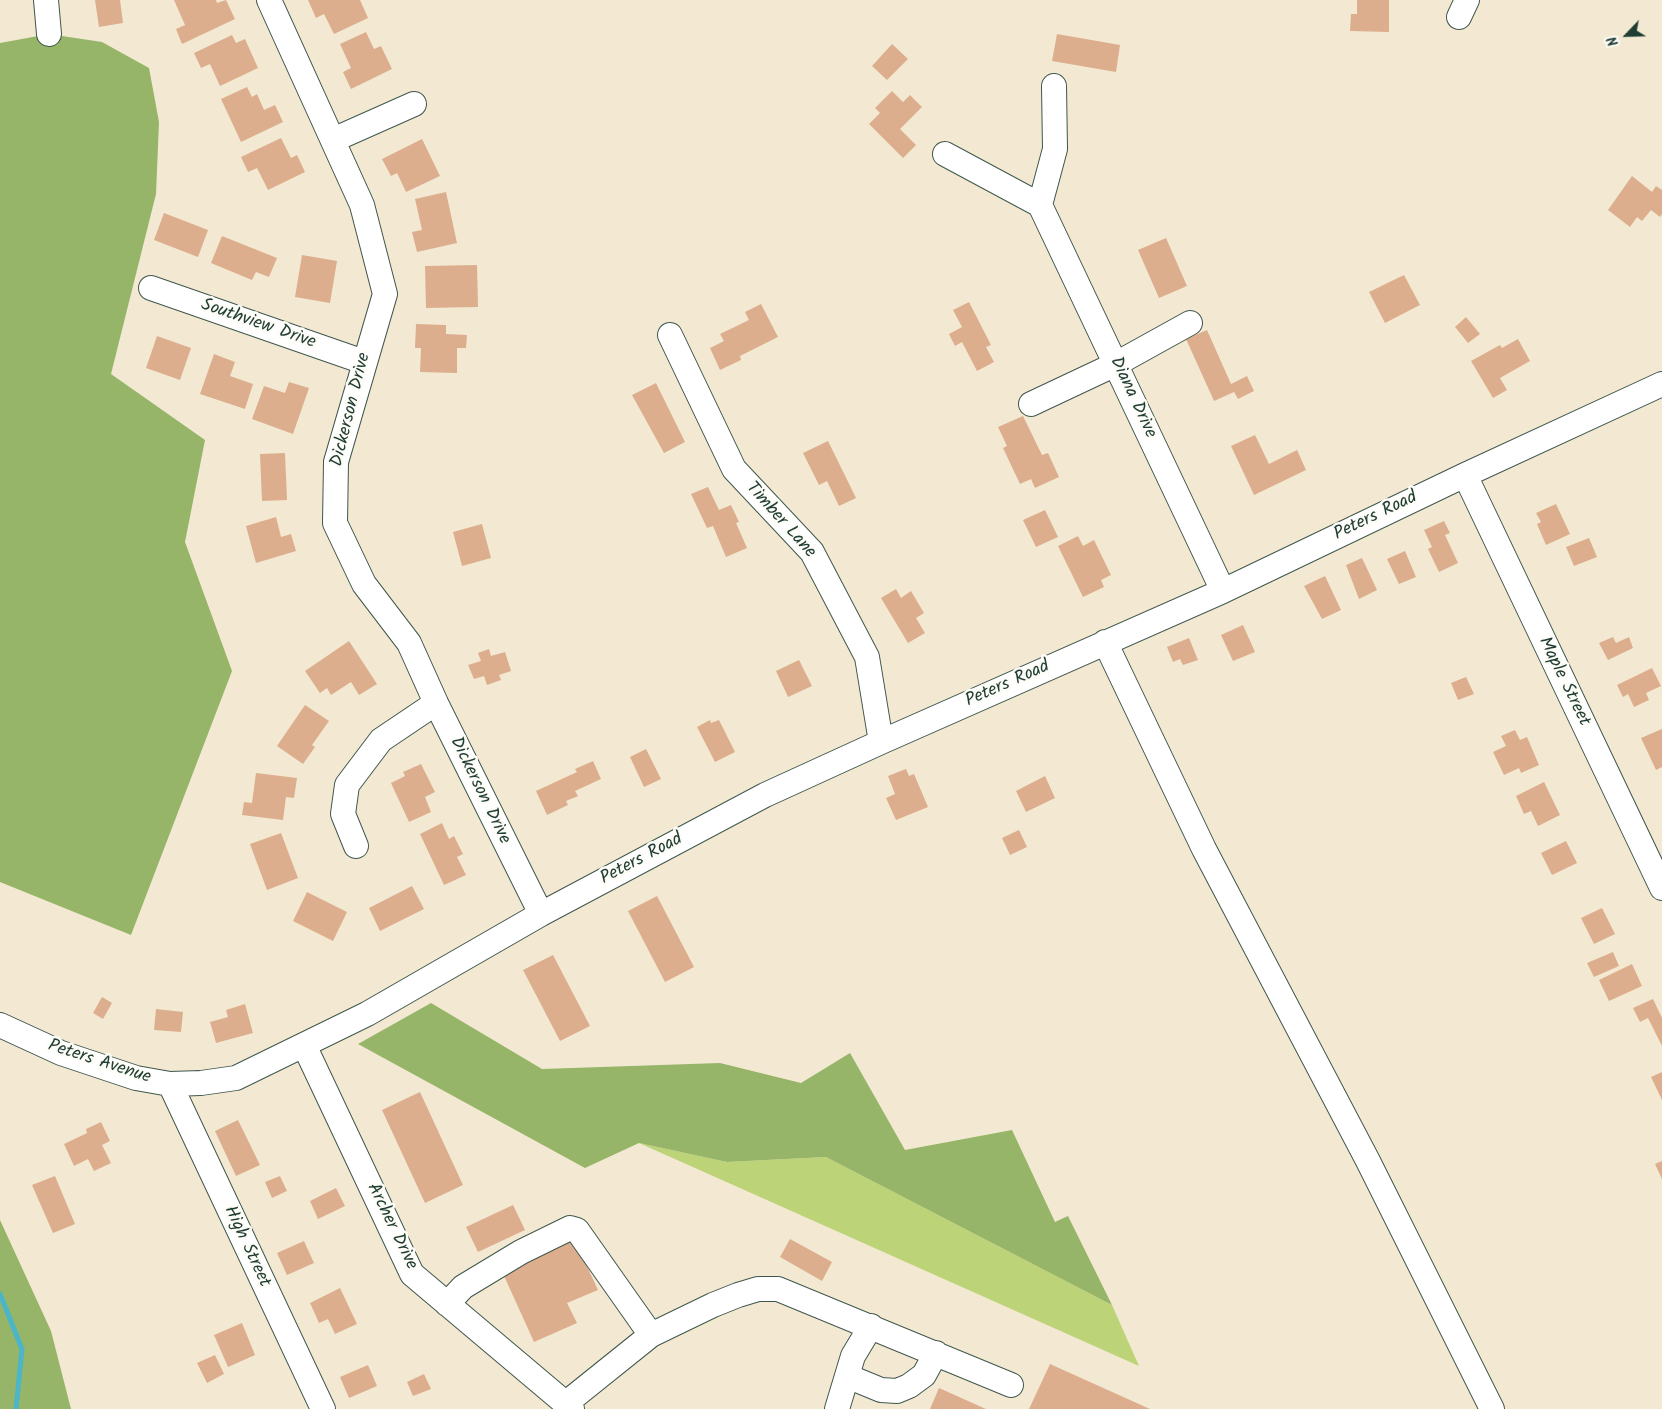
<!DOCTYPE html>
<style>
body{margin:0}
#map{position:relative;width:1662px;height:1409px;overflow:hidden;background:#f3e9d2;font-family:Kalam,sans-serif}
canvas{display:block}
.north{position:absolute;left:1602px;top:10px;width:50px;height:50px;-webkit-text-stroke:4px #fdfcf7;paint-order:stroke;rotate:246deg;font-size:14px;font-weight:700;line-height:20px;text-align:center;color:#1f3d34}
.north::after{content:'';display:block;margin:auto;width:18px;height:22px;background:#1f3d34;clip-path:polygon(50% 0,100% 100%,50% 72%,0 100%)}
</style>
<div id="map">
<canvas width="1662" height="1409"></canvas>
<div class="north">N</div>
</div>
<script>
const c = document.querySelector('canvas').getContext('2d');
c.lineJoin = 'round';
function paint(path, color) { c.fillStyle = color; c.fill(path, 'evenodd'); }
const poly = rows => new Path2D(rows.map(r => 'M' + r).join(''));
function strokePath(path, color, width, dash) { c.strokeStyle = color; c.lineWidth = width; c.lineCap = dash ? 'butt' : 'round'; c.setLineDash(dash || []); c.stroke(path); }
function drawText(font, color, halo, rows, align = 'center') {
  c.font = font + ' Kalam,sans-serif'; c.lineWidth = 5; c.setLineDash([]); c.textBaseline = 'middle'; c.strokeStyle = halo; c.fillStyle = color; for (const [text, x, y, turn = 0] of rows) {
    c.save(); c.translate(x, y); c.rotate((+turn || 0) * Math.PI / 180); c.textAlign = isNaN(turn) ? turn : align; if (halo) c.strokeText(text, 0, 0); c.fillText(text, 0, 0); c.restore();
  }
}
paint(poly([
 [639,1143,727,1162,826,1157,1112,1305,1139,1366]
]), '#bdd378');
paint(poly([
 [49,34,102,42,149,68,159,122,156,194,111,374,205,440,185,542,232,671,131,935,0,882,0,43],
 [431,1003,542,1069,720,1063,801,1083,850,1053,905,1150,1012,1130,1055,1222,1068,1216,1112,1305,826,1157,727,1162,639,1143,585,1168,358,1044],
 [0,1220,51,1331,71,1409,0,1409]
]), '#96b568');
strokePath(poly([
 [0,1294,22,1349,16,1409]
]), '#4ab6c7', 5);
paint(poly([
 [95,0,120,0,123,23,99,27],
 [174,0,216,0,217,3,226,0,235,19,182,44,176,29,185,25],
 [308,0,360,0,368,18,334,34,324,14,316,18],
 [1357,0,1389,0,1389,32,1350,31,1351,14,1357,14],
 [366,32,374,49,381,46,392,69,351,89,343,72,351,68,340,44],
 [1057,34,1120,45,1116,72,1052,61],
 [232,35,236,43,245,39,258,68,220,86,210,64,201,68,194,53],
 [892,44,908,59,887,80,872,66],
 [247,87,252,97,257,94,264,110,275,105,283,122,241,142,221,99],
 [892,91,903,102,910,95,922,107,900,129,916,145,903,158,869,124,880,113,875,108],
 [281,138,291,158,297,155,305,172,268,190,257,168,248,172,241,157],
 [422,139,440,176,406,192,397,173,391,176,382,159],
 [1632,176,1652,192,1656,186,1662,190,1662,214,1660,217,1651,210,1642,221,1637,217,1630,227,1608,210],
 [446,192,457,243,417,252,412,232,422,230,415,199],
 [164,213,208,230,198,257,154,240],
 [222,236,277,258,269,277,256,272,252,280,211,263],
 [1166,238,1187,286,1159,298,1138,250],
 [302,255,337,261,330,303,295,297],
 [477,265,478,307,426,308,425,266],
 [1404,275,1420,305,1385,323,1369,292],
 [969,302,991,345,986,347,994,362,977,371,962,342,955,346,949,334,962,327,953,310],
 [761,304,778,337,740,356,741,360,720,370,710,348,724,341,720,334,749,320,745,312],
 [1466,317,1480,334,1468,343,1455,327],
 [416,324,446,325,446,334,467,335,466,348,457,348,457,373,420,372,421,348,415,348],
 [1207,330,1231,384,1247,376,1254,391,1238,399,1234,392,1214,401,1186,339],
 [157,336,191,348,180,380,146,368],
 [1518,339,1530,361,1500,378,1507,390,1493,398,1471,361,1500,345,1502,348],
 [214,354,235,362,230,376,253,384,245,409,200,394],
 [289,382,309,388,293,434,252,419,264,386,285,393],
 [656,383,685,442,664,453,632,395],
 [1023,416,1042,455,1048,453,1059,477,1035,488,1031,479,1020,484,1003,448,1007,446,998,427],
 [1255,435,1269,464,1297,450,1306,470,1254,495,1231,446],
 [828,441,856,498,839,506,827,481,819,485,803,453],
 [285,453,287,500,262,501,260,454],
 [708,487,719,510,731,505,739,522,736,523,747,548,726,557,713,526,707,528,691,494],
 [1556,504,1570,534,1546,545,1537,524,1541,522,1536,513],
 [1045,510,1058,537,1036,547,1023,520],
 [276,517,281,537,291,534,296,551,256,563,246,526],
 [1444,521,1450,533,1445,535,1458,563,1439,572,1428,549,1432,547,1424,530],
 [482,524,491,558,462,566,453,532],
 [1078,536,1083,546,1094,540,1111,575,1101,580,1104,587,1083,597,1058,546],
 [1589,538,1597,557,1574,566,1566,547],
 [1405,551,1416,577,1399,584,1387,559],
 [1362,558,1377,590,1359,599,1346,565],
 [1325,576,1341,610,1322,619,1304,586],
 [896,589,901,598,911,591,924,613,916,618,925,633,908,643,881,598],
 [1243,625,1255,652,1233,661,1221,635],
 [1613,637,1616,643,1629,637,1633,648,1608,660,1599,643],
 [1189,638,1198,660,1183,665,1180,659,1173,662,1167,647],
 [349,641,377,684,359,695,351,682,331,695,327,688,320,693,305,671],
 [489,649,491,656,505,652,511,671,499,675,501,680,487,685,484,676,474,679,468,665,481,661,478,653],
 [799,660,812,686,788,697,776,671],
 [1652,668,1661,686,1646,693,1649,700,1634,707,1628,694,1623,697,1617,685],
 [1466,677,1474,694,1458,700,1451,683],
 [305,705,329,721,312,745,315,747,303,764,277,746],
 [710,720,711,723,719,720,735,752,715,762,697,727],
 [1662,729,1662,767,1656,770,1641,738],
 [1515,730,1520,740,1527,737,1539,765,1521,773,1519,768,1504,775,1493,752,1506,746,1501,736],
 [646,749,661,779,644,787,630,757],
 [593,761,601,779,575,791,578,796,566,801,568,805,547,815,536,791,577,772,575,769],
 [421,764,435,792,425,797,431,812,409,822,391,783,405,776,403,772],
 [906,769,909,776,914,774,928,807,896,820,886,798,895,794,888,776],
 [256,773,297,778,294,798,286,797,283,820,242,815,244,802,252,803],
 [1045,776,1055,798,1026,812,1016,791],
 [1544,782,1560,815,1538,826,1531,811,1524,814,1516,796],
 [442,823,449,839,454,836,463,854,457,857,466,875,444,885,420,834],
 [1019,830,1027,847,1010,855,1002,838],
 [281,833,298,878,267,890,250,844],
 [1566,841,1577,863,1552,875,1541,853],
 [412,886,424,909,380,931,369,908],
 [307,892,347,912,333,941,293,921],
 [657,896,694,967,665,982,628,911],
 [1602,908,1615,934,1594,944,1581,918],
 [1613,952,1619,966,1594,977,1587,963],
 [553,955,590,1026,560,1041,523,970],
 [1632,964,1642,986,1609,1001,1599,980],
 [102,997,112,1003,103,1019,93,1013],
 [1653,999,1662,1018,1662,1046,1648,1018,1640,1022,1633,1008],
 [245,1004,253,1033,216,1043,210,1022,228,1017,226,1010],
 [156,1009,183,1012,181,1032,154,1030],
 [1662,1072,1662,1100,1651,1077],
 [420,1092,463,1185,425,1203,382,1110],
 [238,1120,260,1165,236,1176,215,1131],
 [101,1122,110,1141,102,1145,111,1163,94,1171,88,1159,74,1166,64,1144,87,1133,86,1129],
 [1662,1161,1662,1179,1655,1164],
 [55,1176,75,1224,53,1233,32,1185],
 [280,1176,287,1191,272,1198,265,1182],
 [336,1188,345,1206,318,1219,310,1201],
 [513,1205,525,1230,478,1252,466,1227],
 [572,1234,598,1290,567,1303,577,1323,534,1342,500,1267],
 [790,1239,832,1262,822,1281,780,1257],
 [304,1241,314,1263,287,1275,277,1253],
 [340,1288,357,1324,335,1334,328,1319,319,1323,310,1303],
 [242,1323,255,1355,228,1367,214,1335],
 [215,1355,224,1374,207,1383,197,1363],
 [1050,1364,1150,1409,1029,1409],
 [368,1365,377,1386,349,1398,340,1377],
 [424,1374,431,1389,413,1396,407,1382],
 [939,1388,986,1409,930,1409]
]), '#dcae8d');
const minor = poly([
 [46,0,49,34],
 [269,0,362,205,385,294,336,462,335,523,364,584,409,643,436,703,541,914],
 [1459,17,1467,0],
 [333,140,414,104],
 [945,154,1040,205],
 [1040,205,1223,591],
 [1040,205,1055,149,1054,86],
 [151,288,364,362],
 [670,335,734,469,812,552,867,657,881,742],
 [1031,404,1116,364,1190,323],
 [1465,475,1662,888],
 [1105,642,1204,849,1368,1161,1492,1409],
 [356,846,343,814,347,785,381,740,436,703],
 [0,1025,61,1053,136,1078,170,1084,201,1083,236,1078,367,1014,541,914,765,795,881,742,1223,591,1465,475,1662,384],
 [304,1045,412,1274,572,1409],
 [170,1084,323,1409],
 [447,1304,463,1287,521,1252,570,1228,577,1230,651,1335,565,1404],
 [651,1335,713,1305,738,1295,758,1289,778,1289,1011,1385],
 [847,1376,881,1390,897,1391,909,1386,924,1375,936,1353],
 [837,1409,853,1356,871,1326]
]);
strokePath(minor, '#3f574c', 26);
strokePath(minor, '#fff', 24);
drawText('18px', '#1f3d34', '#fdfcf7', [
 ["Southview Drive",258,325,19],
 ["Diana Drive",1132,398,65],
 ["Dickerson Drive",352,410,-76],
 ["Peters Road",1376,517,-26],
 ["Timber Lane",780,521,48],
 ["Maple Street",1563,682,64],
 ["Peters Road",1008,685,-24],
 ["Dickerson Drive",479,791,64],
 ["Peters Road",642,860,-28],
 ["Peters Avenue",99,1063,18],
 ["Archer Drive",391,1227,64],
 ["High Street",246,1247,65]
]);
</script>
